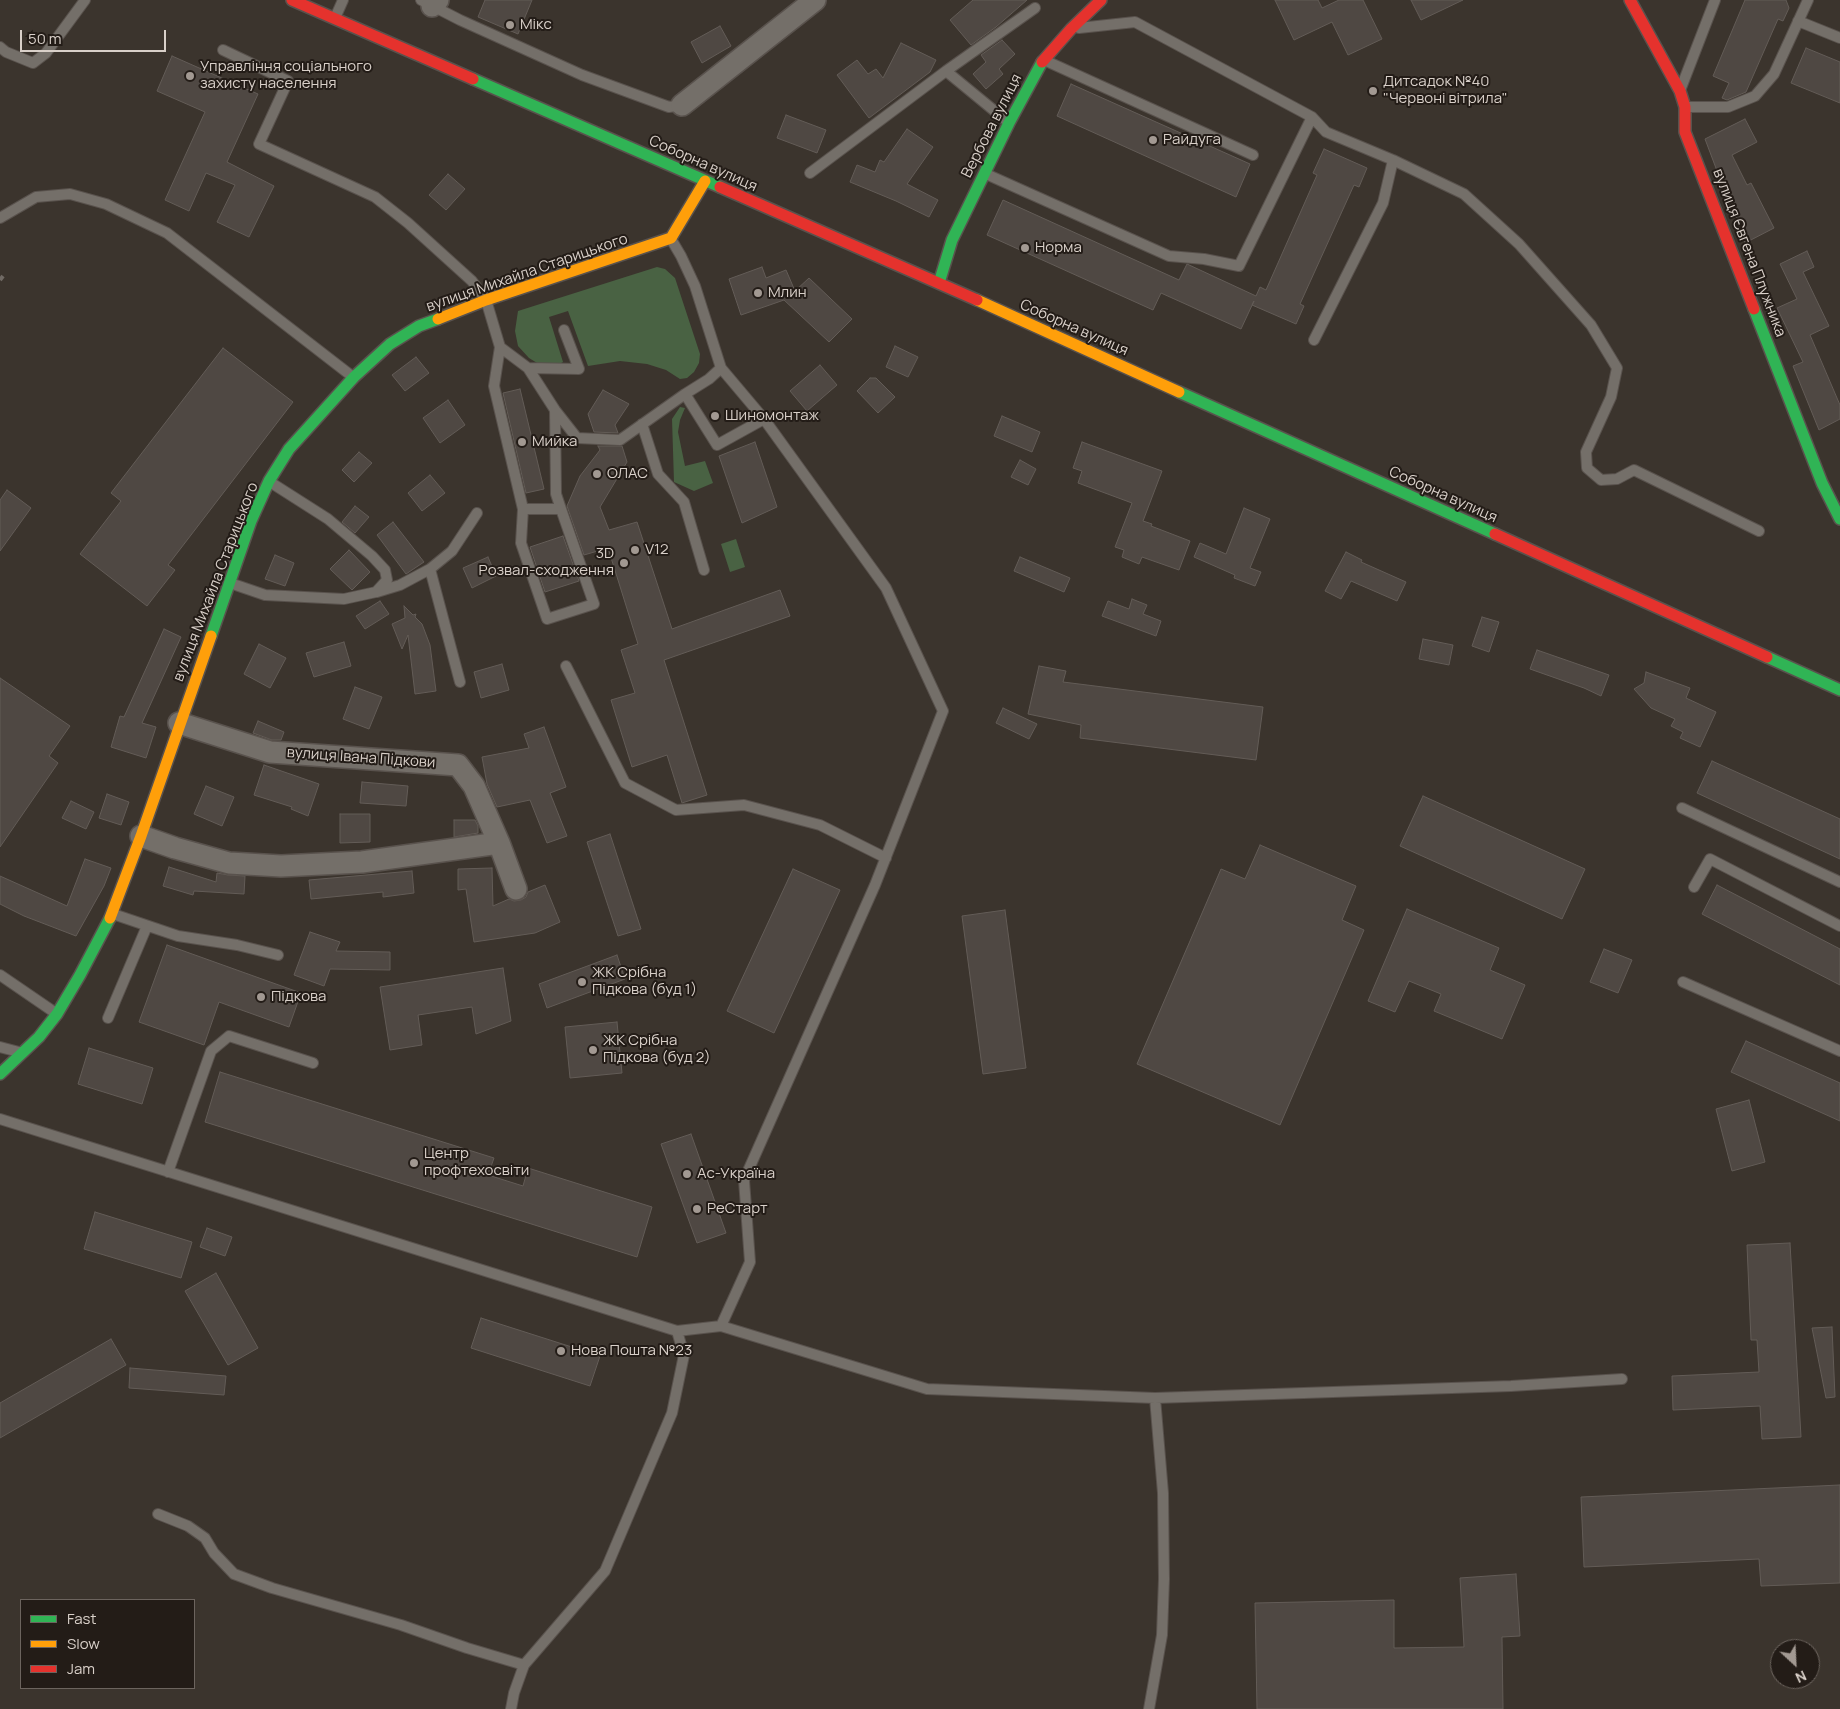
<!DOCTYPE html>
<meta charset="utf-8">
<style>
body{margin:0}
#map{position:relative;width:1840px;height:1709px;overflow:hidden;background:#3b342d;font-family:Manrope,sans-serif}
canvas{display:block}
.legend{position:absolute;left:20px;top:1599px;width:175px;height:90px;box-sizing:border-box;background:#231c17;border:1px solid #6c645e;margin:0;padding:6px 9px;list-style:none;font-size:15px;color:#d9d0c9}
.legend li{display:flex;align-items:center;gap:10px;height:25px}
.legend b{width:25px;border:1px solid #6c645e}
.north{position:absolute;left:1770px;top:1639px;width:50px;height:50px;box-sizing:border-box;background:#231c17;border:1px solid #6c645e;border-radius:50%;rotate:155deg;font-size:14px;font-weight:700;line-height:20px;text-align:center;color:#d9d0c9}
.north::after{content:'';display:block;margin:auto;width:18px;height:22px;background:#a29992;clip-path:polygon(50% 0,100% 100%,50% 72%,0 100%)}
.scale{position:absolute;left:20px;top:30px;width:146px;height:22px;box-sizing:border-box;border:2px solid #d9d0c9;border-top:0;padding-left:6px;font-size:15px;line-height:18px;white-space:nowrap;color:#d9d0c9;-webkit-text-stroke:4px #231c17;paint-order:stroke}
</style>
<div id="map">
<canvas width="1840" height="1709"></canvas>
<ul class="legend">
<li><b style="height:6px;background:#30b455"></b>Fast</li>
<li><b style="height:6px;background:#ff9f0a"></b>Slow</li>
<li><b style="height:6px;background:#e5322d"></b>Jam</li>
</ul>
<div class="north">N</div>
<div class="scale">50 m</div>
</div>
<script>
const c = document.querySelector('canvas').getContext('2d');
c.lineJoin = 'round';
function paint(path, color) { c.fillStyle = color; c.fill(path, 'evenodd'); }
const poly = rows => new Path2D(rows.map(r => 'M' + r).join(''));
function strokePath(path, color, width, dash) { c.strokeStyle = color; c.lineWidth = width; c.lineCap = dash ? 'butt' : 'round'; c.setLineDash(dash || []); c.stroke(path); }
function drawText(font, color, halo, rows, align = 'center') {
  c.font = font + ' Manrope,sans-serif'; c.lineWidth = 4; c.setLineDash([]); c.textBaseline = 'middle'; c.strokeStyle = halo; c.fillStyle = color; for (const [text, x, y, turn = 0] of rows) {
    c.save(); c.translate(x, y); c.rotate((+turn || 0) * Math.PI / 180); c.textAlign = isNaN(turn) ? turn : align; if (halo) c.strokeText(text, 0, 0); c.fillText(text, 0, 0); c.restore();
  }
}
paint(poly([
 [657,267,665,269,675,278,700,354,699,363,694,372,687,378,680,379,666,370,647,364,620,361,588,366,568,311,549,317,563,362,556,366,542,366,529,358,518,346,515,331,518,311],
 [680,407,685,408,680,420,678,432,685,466,705,461,713,483,694,491,674,482,672,419],
 [736,539,745,567,730,572,721,544]
]), '#496243');
const building = poly([
 [485,0,532,0,518,34,478,17,485,0],
 [973,0,1027,0,996,27,971,45,950,20,973,0],
 [1275,0,1318,0,1322,8,1339,0,1363,0,1382,39,1348,55,1332,22,1294,40,1275,0],
 [1411,0,1463,0,1421,20,1411,0],
 [1745,0,1786,0,1789,8,1783,21,1778,19,1746,92,1727,100,1722,98,1729,83,1713,76,1745,0],
 [720,26,731,46,702,63,691,42,720,26],
 [1002,40,1015,54,999,69,1003,74,986,89,973,74,986,62,981,55,1002,40],
 [901,43,936,60,930,72,869,118,837,75,857,60,868,74,876,69,883,78,901,43],
 [1806,48,1840,62,1840,103,1791,83,1806,48],
 [172,56,258,94,227,162,274,186,249,237,217,222,235,185,206,173,189,211,165,200,205,112,157,91,172,56],
 [1071,84,1250,164,1236,197,1057,116,1071,84],
 [786,115,826,130,817,153,777,138,786,115],
 [1745,119,1757,142,1732,155,1747,185,1751,183,1774,228,1745,243,1737,223,1739,222,1731,208,1705,139,1745,119],
 [907,129,933,147,907,184,938,200,929,217,896,201,850,182,857,165,875,172,880,160,884,162,907,129],
 [1324,149,1367,168,1359,187,1354,185,1300,304,1304,306,1296,324,1252,305,1254,301,1241,329,1161,293,1153,310,987,235,1003,200,1179,280,1187,264,1256,296,1260,287,1266,290,1317,175,1313,173,1324,149],
 [448,174,465,189,446,210,429,195,448,174],
 [1807,251,1814,267,1803,272,1829,326,1810,335,1840,405,1840,419,1819,430,1793,366,1803,362,1777,308,1797,299,1780,264,1807,251],
 [762,267,766,278,786,270,795,291,809,278,852,319,829,342,784,300,741,315,729,279,762,267],
 [895,346,918,357,908,377,886,367,895,346],
 [223,348,293,402,168,565,175,570,147,606,80,554,121,501,111,493,223,348],
 [416,357,429,373,405,391,392,375,416,357],
 [820,365,837,385,807,411,790,391,820,365],
 [870,378,876,378,895,397,878,413,857,391,870,378],
 [520,389,544,489,526,493,503,393,520,389],
 [603,390,629,404,615,425,618,433,594,432,588,414,603,390],
 [448,400,465,425,440,443,423,418,448,400],
 [1002,416,1040,432,1032,452,994,436,1002,416],
 [755,442,777,507,742,523,719,456,755,442],
 [1082,442,1162,471,1143,521,1152,524,1151,526,1190,541,1179,570,1142,557,1139,564,1122,557,1124,550,1115,547,1132,503,1078,483,1082,471,1073,468,1082,442],
 [598,446,622,446,627,462,600,507,609,530,637,522,672,629,780,590,790,616,664,660,707,795,685,802,682,803,667,755,632,767,611,700,635,693,621,650,638,644,608,548,584,555,567,506,580,476,600,450,598,446],
 [359,452,372,463,354,482,342,470,359,452],
 [1020,460,1036,469,1028,485,1011,477,1020,460],
 [430,475,445,493,422,511,408,493,430,475],
 [7,490,31,508,0,551,0,500,7,490],
 [355,506,369,517,355,533,342,522,355,506],
 [1244,508,1270,519,1250,568,1261,572,1255,586,1234,578,1235,575,1194,557,1200,543,1226,554,1244,508],
 [393,522,424,562,406,574,377,535,393,522],
 [563,536,579,581,545,592,530,547,563,536],
 [349,550,370,572,352,590,330,569,349,550],
 [1346,552,1362,560,1361,562,1406,582,1397,601,1351,581,1341,599,1325,591,1346,552],
 [275,555,294,563,285,586,265,579,275,555],
 [488,557,496,576,472,588,463,568,488,557],
 [1020,557,1070,578,1064,592,1014,571,1020,557],
 [1132,599,1147,605,1143,614,1161,621,1156,636,1102,616,1108,601,1129,609,1132,599],
 [380,601,389,614,365,629,356,616,380,601],
 [404,606,413,615,416,614,415,617,422,624,430,645,436,691,415,694,408,635,402,649,392,624,405,618,404,606],
 [1482,617,1499,622,1489,652,1472,646,1482,617],
 [164,629,181,637,142,723,156,727,146,758,111,747,120,716,124,717,164,629],
 [1423,639,1453,645,1449,665,1419,659,1423,639],
 [344,642,351,666,314,677,306,653,344,642],
 [259,644,286,658,270,688,244,674,259,644],
 [1537,650,1609,675,1601,696,1584,688,1530,669,1537,650],
 [502,664,509,690,481,698,474,672,502,664],
 [1039,666,1066,671,1063,682,1263,707,1256,760,1080,738,1081,725,1028,714,1039,666],
 [1646,672,1690,688,1686,698,1716,712,1700,747,1680,738,1683,732,1671,726,1675,719,1651,708,1634,689,1644,683,1646,672],
 [0,678,70,726,49,756,58,763,0,847,0,678],
 [355,687,382,697,369,729,343,719,355,687],
 [1003,708,1037,724,1029,739,996,723,1003,708],
 [258,721,284,732,281,740,272,740,253,733,258,721],
 [544,727,566,787,550,793,567,836,547,843,530,800,497,807,487,784,482,757,529,748,524,734,544,727],
 [1712,761,1840,819,1840,859,1697,793,1712,761],
 [264,765,319,784,308,816,291,809,292,807,254,795,264,765],
 [362,782,408,786,406,806,360,803,362,782],
 [206,786,234,797,222,826,194,814,206,786],
 [107,794,129,802,121,825,99,818,107,794],
 [1423,796,1585,869,1562,919,1400,846,1423,796],
 [71,801,94,812,86,829,62,818,71,801],
 [340,814,370,814,370,842,340,843,340,814],
 [454,820,475,820,478,826,478,833,454,837,454,820],
 [610,834,641,929,618,936,587,842,610,834],
 [1260,845,1356,886,1342,920,1364,930,1280,1125,1137,1064,1221,869,1245,879,1260,845],
 [85,859,111,868,104,886,76,936,24,916,0,904,0,876,67,906,85,859],
 [169,867,216,882,217,873,228,875,245,876,244,894,194,891,193,895,163,886,169,867],
 [492,868,493,906,509,899,514,901,521,900,526,897,528,892,545,885,560,922,535,933,474,942,466,889,458,890,458,869,492,868],
 [793,869,840,890,774,1033,727,1011,793,869],
 [412,871,414,893,383,897,383,892,311,899,309,880,412,871],
 [1717,885,1840,949,1840,985,1702,914,1717,885],
 [1407,909,1499,948,1490,970,1525,985,1502,1039,1434,1011,1441,994,1409,981,1395,1012,1368,1001,1407,909],
 [1005,910,1026,1068,983,1074,962,916,1005,910],
 [310,932,340,942,336,951,390,952,390,970,330,969,324,986,294,975,310,932],
 [167,945,301,993,289,1027,219,1002,204,1045,139,1022,167,945],
 [1604,949,1632,960,1618,993,1590,982,1604,949],
 [617,955,625,979,547,1008,539,984,617,955],
 [503,968,511,1021,476,1034,472,1007,418,1015,422,1045,390,1050,380,987,503,968],
 [617,1022,622,1073,570,1078,565,1027,617,1022],
 [1746,1041,1840,1083,1840,1121,1731,1072,1746,1041],
 [89,1048,153,1068,142,1104,78,1084,89,1048],
 [220,1072,494,1158,488,1175,523,1186,528,1168,652,1207,637,1257,205,1122,220,1072],
 [1749,1100,1765,1162,1732,1171,1716,1109,1749,1100],
 [691,1134,726,1233,697,1243,661,1144,691,1134],
 [95,1212,192,1242,181,1278,84,1249,95,1212],
 [207,1228,232,1237,225,1256,200,1247,207,1228],
 [1790,1243,1801,1437,1762,1439,1760,1406,1673,1410,1672,1376,1759,1372,1757,1340,1751,1340,1747,1245,1790,1243],
 [216,1273,258,1348,228,1365,185,1291,216,1273],
 [481,1318,600,1356,590,1386,471,1348,481,1318],
 [1832,1327,1835,1397,1826,1398,1812,1328,1832,1327],
 [111,1339,126,1365,0,1438,0,1403,111,1339],
 [130,1368,226,1376,224,1395,129,1388,130,1368],
 [1840,1485,1840,1583,1761,1586,1759,1559,1584,1567,1581,1497,1840,1485],
 [1516,1574,1520,1636,1502,1637,1503,1709,1257,1709,1255,1603,1394,1600,1394,1648,1464,1647,1460,1578,1516,1574]
]);
paint(building, '#4f4843');
strokePath(building, '#635c57', 1);
const lane = poly([
 [421,0,460,20,582,75,669,107,682,105],
 [335,18,343,0],
 [1798,21,1840,38],
 [1079,28,1135,22,1312,117,1326,132,1393,160,1464,194,1519,244,1591,325,1617,368,1611,397,1586,452,1587,468,1601,480,1617,479,1634,470,1759,531],
 [0,47,6,52,33,63,46,53,85,0],
 [223,50,288,81,259,144,375,197,408,223,472,281,486,300,500,347,494,386,523,509,561,509,594,604,547,619,521,543,523,509],
 [1044,60,1253,155],
 [946,71,1008,122],
 [1681,88,1715,0],
 [1686,107,1728,107,1755,96,1774,74,1808,0],
 [810,173,946,71,1035,8],
 [986,174,1169,256,1204,259,1239,266,1312,117],
 [0,218,36,197,70,194,106,204,167,233,353,377],
 [671,239,681,256,695,286,721,368,764,419,886,588,943,711,875,885,744,1180,750,1262,721,1326],
 [1314,340,1383,203,1393,160],
 [500,347,528,368,555,410,577,438,620,440,685,394,709,379,721,368],
 [528,368,579,369,564,330],
 [685,394,717,445,764,419],
 [555,410,556,494,561,509],
 [642,424,658,474,684,502,704,570],
 [430,569,460,682],
 [230,583,265,595,344,599,376,592,387,580,385,570,372,556,328,519,270,482],
 [377,592,400,585,430,569,452,551,477,513],
 [566,666,625,783,676,810,744,805,820,825,886,858],
 [1682,808,1840,882],
 [1694,887,1710,859,1840,926],
 [113,914,178,936,237,945,278,955],
 [0,975,57,1014],
 [1683,982,1840,1051],
 [108,1018,147,926],
 [0,1047,19,1052],
 [0,1119,677,1331,721,1326,927,1389,1155,1398,1511,1386,1622,1379],
 [168,1172,211,1051,229,1036,313,1063],
 [158,1514,188,1526,205,1538,214,1553,234,1574,272,1588,401,1625,467,1648,524,1665],
 [511,1709,514,1693,524,1665,605,1571,672,1413,684,1355,677,1331],
 [1149,1709,1162,1635,1164,1579,1163,1493,1155,1398]
]);
const street = poly([
 [432,6,438,0],
 [682,105,815,0],
 [179,723,270,752,458,765,474,786,499,843,516,889],
 [141,836,175,848,229,863,281,866,362,862,499,843]
]);
const fast = poly([
 [473,79,720,187],
 [939,283,952,240,1009,123,1042,62],
 [1754,309,1822,483,1840,519],
 [1179,392,1495,534],
 [211,636,251,521,269,481,289,449,354,377,390,344,419,326,438,319],
 [1767,657,1840,690],
 [0,1074,39,1037,57,1014,80,975,110,918]
]);
const slow = poly([
 [977,300,1179,392],
 [438,319,486,300,671,238,705,181],
 [110,918,141,836,211,636]
]);
const jam = poly([
 [292,0,473,79],
 [1630,0,1680,91,1685,107,1685,132,1754,309],
 [1042,62,1071,29,1101,0],
 [720,187,977,300],
 [1495,534,1767,657]
]);
strokePath(lane, '#59524d', 12);
strokePath(street, '#59524d', 24);
strokePath(fast, '#59524d', 14);
strokePath(slow, '#59524d', 14);
strokePath(jam, '#59524d', 14);
strokePath(lane, '#746f69', 10);
strokePath(street, '#746f69', 21);
strokePath(fast, '#30b455', 11);
strokePath(slow, '#ff9f0a', 11);
strokePath(jam, '#e5322d', 11);
strokePath(poly([
 [0,280,3,276]
]), '#706a64', 4, [8, 4]);
for (const [x, y, r, color] of [
 [510,25,5,"#a29992"],
 [190,76,5,"#a29992"],
 [1373,91,5,"#a29992"],
 [1153,140,5,"#a29992"],
 [1025,248,5,"#a29992"],
 [758,293,5,"#a29992"],
 [715,416,5,"#a29992"],
 [522,442,5,"#a29992"],
 [597,474,5,"#a29992"],
 [635,550,5,"#a29992"],
 [624,563,5,"#a29992"],
 [582,982,5,"#a29992"],
 [261,997,5,"#a29992"],
 [593,1050,5,"#a29992"],
 [414,1163,5,"#a29992"],
 [687,1174,5,"#a29992"],
 [697,1209,5,"#a29992"],
 [561,1351,5,"#a29992"]
]) { const dot = new Path2D(); dot.arc(x, y, r, 0, 2 * Math.PI); c.fillStyle = color; c.fill(dot); strokePath(dot, '#231c17', 2); }
drawText('15px', '#d9d0c9', '#231c17', [
 ["Мікс",520,25],
 ["Управління соціального",200,67],
 ["захисту населення",200,84],
 ["Дитсадок №40",1383,82],
 ["\"Червоні вітрила\"",1383,99],
 ["Райдуга",1163,140],
 ["Норма",1035,248],
 ["Млин",768,293],
 ["Шиномонтаж",725,416],
 ["Мийка",532,442],
 ["ОЛАС",607,474],
 ["V12",645,550],
 ["3D",614,554,"right"],
 ["Розвал-сходження",614,571,"right"],
 ["ЖК Срібна",592,973],
 ["Підкова (буд 1)",592,990],
 ["Підкова",271,997],
 ["ЖК Срібна",603,1041],
 ["Підкова (буд 2)",603,1058],
 ["Центр",424,1154],
 ["профтехосвіти",424,1171],
 ["Ас-Україна",697,1174],
 ["РеСтарт",707,1209],
 ["Нова Пошта №23",571,1351]
], 'left');
drawText('15px', '#d9d0c9', '#231c17', [
 ["Вербова вулиця",992,126,-63],
 ["Соборна вулиця",703,164,24],
 ["вулиця Євгена Плужника",1749,253,69],
 ["вулиця Михайла Старицького",527,273,-19],
 ["Соборна вулиця",1074,328,24],
 ["Соборна вулиця",1443,495,24],
 ["вулиця Михайла Старицького",216,582,-69],
 ["вулиця Івана Підкови",361,758,4]
]);
</script>
